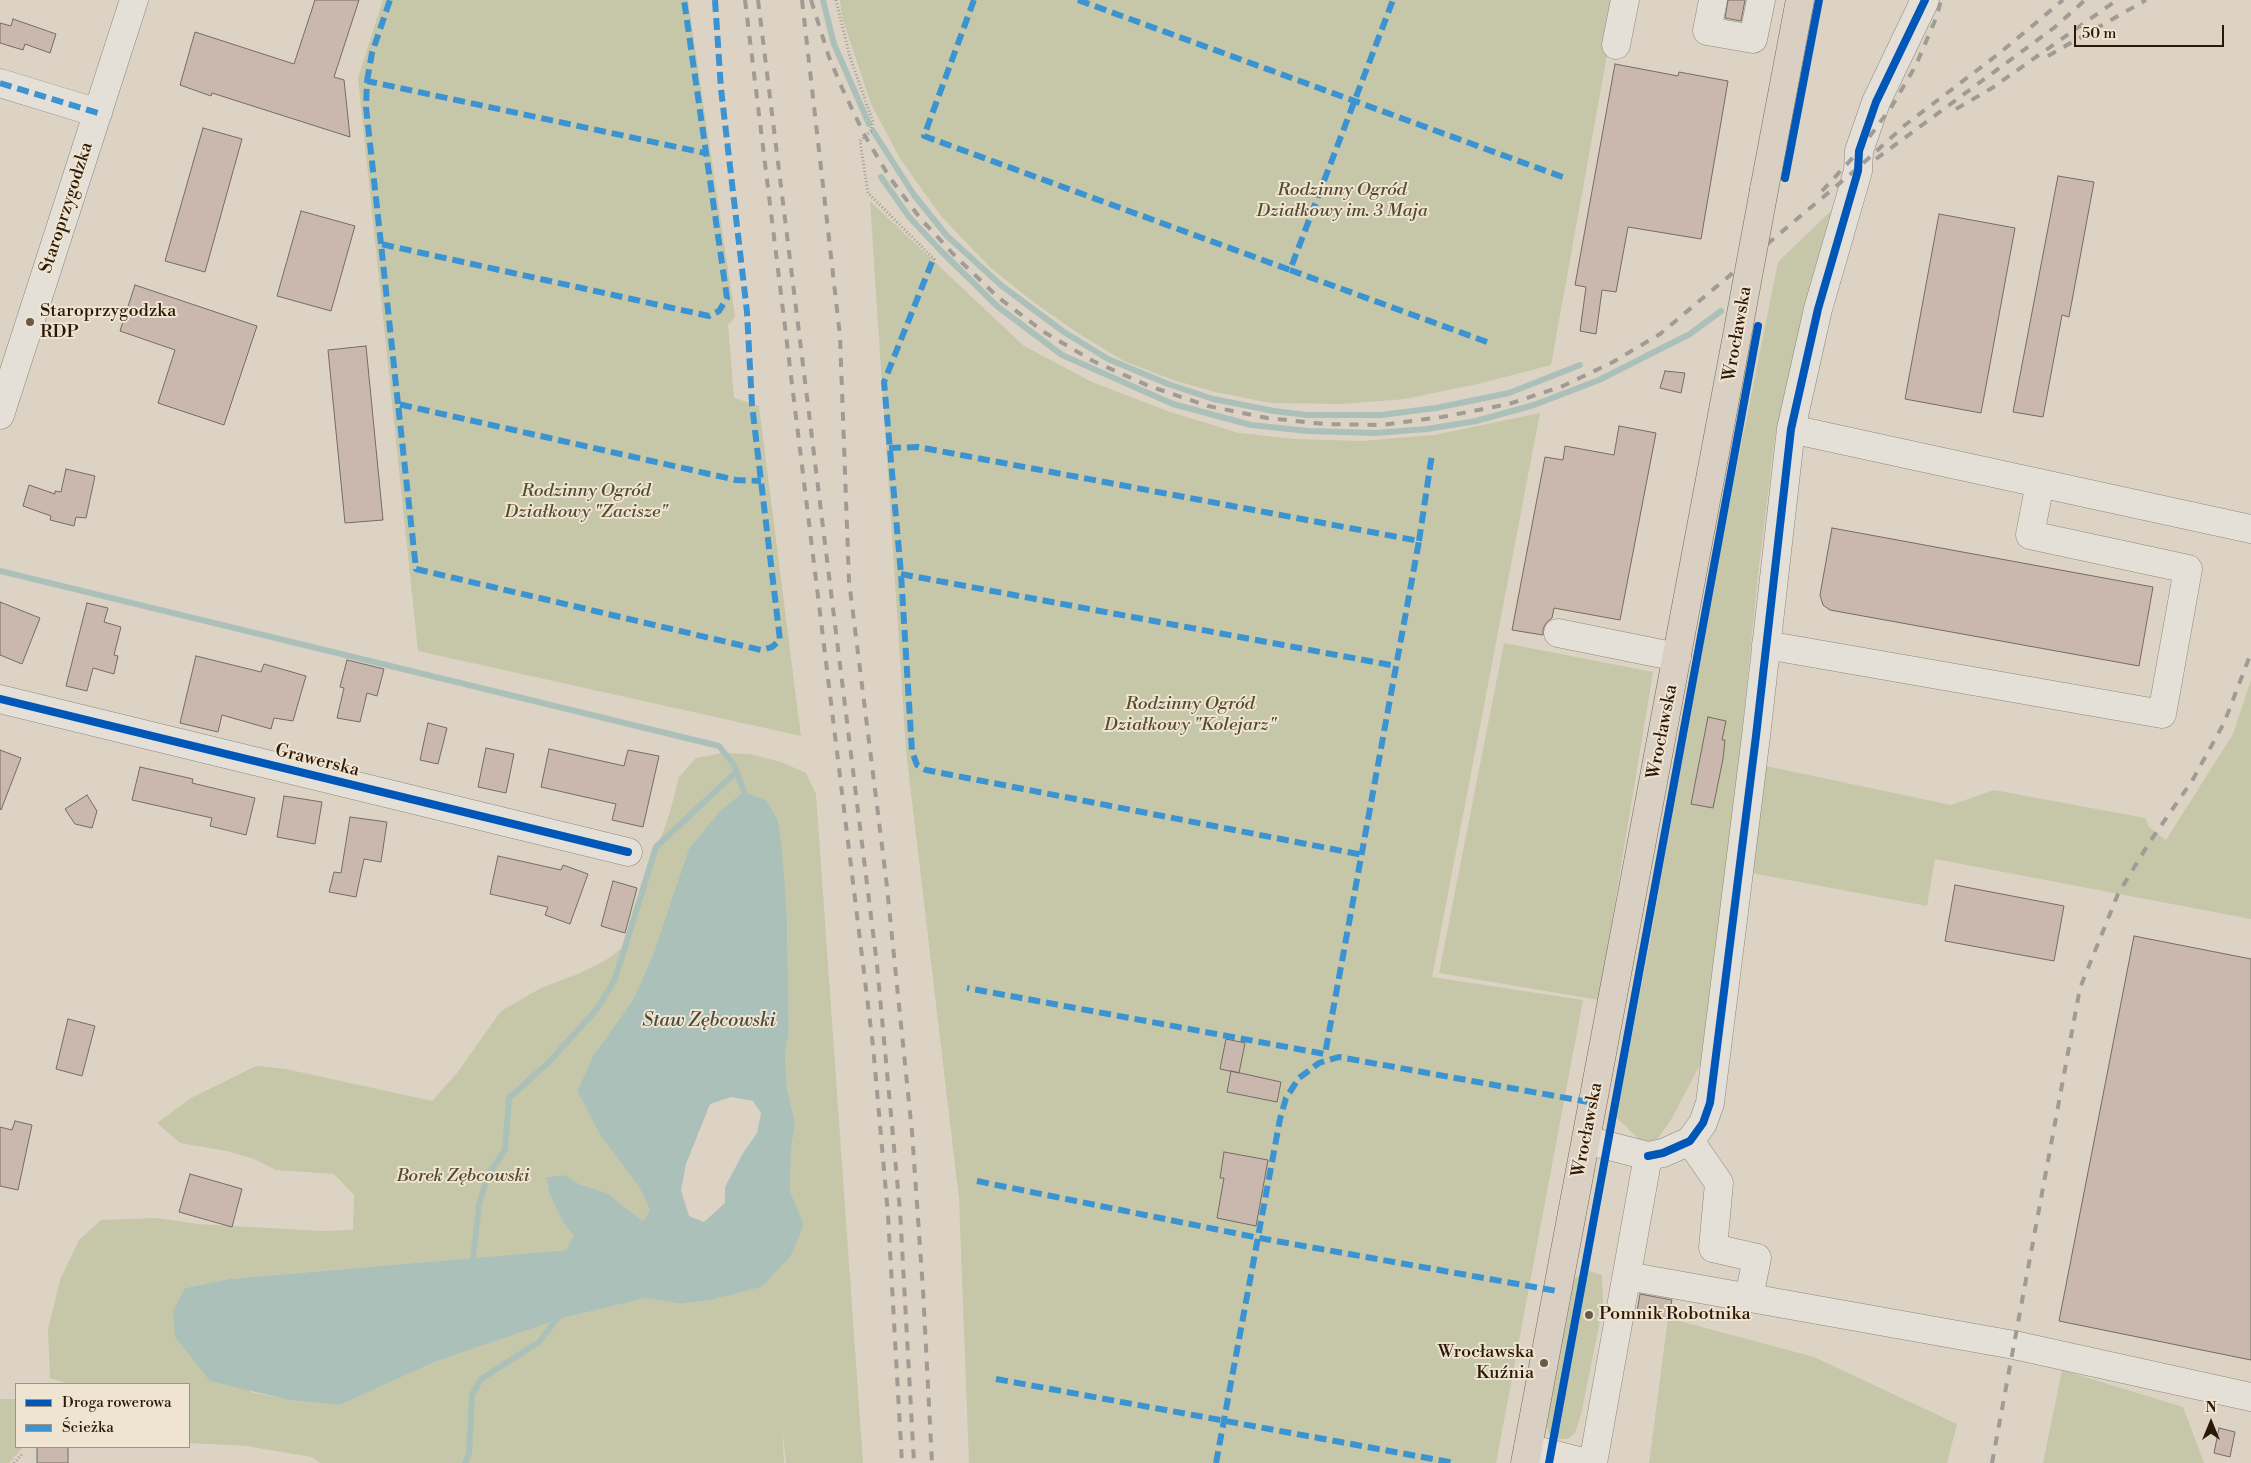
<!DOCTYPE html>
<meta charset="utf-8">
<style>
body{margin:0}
#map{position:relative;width:2251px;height:1463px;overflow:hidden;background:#dcd3c4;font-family:"Libre Bodoni",serif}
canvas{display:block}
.legend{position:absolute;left:15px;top:1383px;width:175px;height:65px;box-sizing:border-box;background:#efe4d2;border:1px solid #a19380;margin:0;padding:6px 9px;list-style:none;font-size:15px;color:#2b1905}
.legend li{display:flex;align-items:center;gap:10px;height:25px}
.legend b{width:25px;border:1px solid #a19380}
.north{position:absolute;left:2186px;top:1398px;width:50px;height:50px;-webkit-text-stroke:4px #efe4d2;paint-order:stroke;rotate:0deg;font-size:14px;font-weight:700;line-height:20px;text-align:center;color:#2b1905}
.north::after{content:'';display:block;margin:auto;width:18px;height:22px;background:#2b1905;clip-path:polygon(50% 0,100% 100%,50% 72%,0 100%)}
.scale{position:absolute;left:2074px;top:25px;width:150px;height:22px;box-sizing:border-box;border:2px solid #2b1905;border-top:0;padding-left:6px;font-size:15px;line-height:18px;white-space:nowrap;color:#2b1905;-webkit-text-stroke:4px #efe4d2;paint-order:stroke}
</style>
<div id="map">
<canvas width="2251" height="1463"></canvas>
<ul class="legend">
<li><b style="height:6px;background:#0057b8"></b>Droga rowerowa</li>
<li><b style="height:6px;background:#3c93d1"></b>Ścieżka</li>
</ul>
<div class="north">N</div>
<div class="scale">50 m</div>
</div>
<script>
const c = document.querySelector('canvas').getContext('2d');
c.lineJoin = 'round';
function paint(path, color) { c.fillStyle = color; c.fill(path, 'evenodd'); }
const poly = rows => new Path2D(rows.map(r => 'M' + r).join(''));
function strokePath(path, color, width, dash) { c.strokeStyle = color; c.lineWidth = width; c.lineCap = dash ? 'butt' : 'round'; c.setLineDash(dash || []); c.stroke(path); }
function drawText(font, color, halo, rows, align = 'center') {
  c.font = font + ' "Libre Bodoni",serif'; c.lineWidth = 4; c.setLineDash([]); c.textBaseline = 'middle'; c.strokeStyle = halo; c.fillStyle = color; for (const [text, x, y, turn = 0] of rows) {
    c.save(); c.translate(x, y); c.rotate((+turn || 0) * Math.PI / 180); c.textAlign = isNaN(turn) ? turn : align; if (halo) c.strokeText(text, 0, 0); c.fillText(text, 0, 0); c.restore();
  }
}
paint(poly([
 [383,0,688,0,735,317,728,325,734,398,759,406,801,736,418,651,358,78],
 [840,0,1617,0,1551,365,1482,383,1405,399,1343,404,1271,403,1215,392,1173,380,1124,361,1081,335,1036,304,991,268,941,216,901,160,871,104,842,17],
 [870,201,1024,346,1092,382,1170,412,1239,433,1294,439,1362,441,1434,435,1540,413,1432,977,1583,1000,1496,1463,969,1463,959,1199,906,750],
 [1836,206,1775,435,1758,575,1731,838,1702,1061,1672,1118,1650,1150,1616,1117,1648,952,1710,600,1778,262],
 [1504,643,1653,672,1599,1000,1439,973],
 [2251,680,2251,919,1935,859,1927,906,1746,872,1761,765,1951,805,1994,790,2145,818,2149,827,2166,840,2233,734],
 [723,753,750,754,781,762,806,773,816,794,863,1463,786,1463,782,1426,784,1463,320,1463,312,1457,246,1446,189,1443,189,1384,68,1384,50,1378,48,1329,60,1280,79,1240,101,1220,157,1218,198,1224,322,1231,353,1230,354,1195,334,1174,276,1170,254,1159,227,1151,180,1143,157,1123,191,1098,256,1066,286,1069,432,1101,457,1073,501,1011,541,988,578,974,606,960,628,944,645,884,670,812,679,777,696,758],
 [744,792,766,800,778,820,787,917,789,1031,785,1054,787,1089,795,1122,791,1151,790,1191,804,1226,760,1287,711,1300,681,1304,647,1298,557,1319,437,1361,340,1405,289,1400,251,1392,185,1288,229,1279,566,1250,574,1235,563,1223,549,1193,546,1177,566,1175,579,1184,607,1193,643,1221,650,1210,639,1187,600,1135,577,1091,593,1056,633,1000,655,950],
 [1590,1271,1602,1275,1603,1306,1581,1415,1575,1433,1568,1439,1559,1439,1549,1434,1546,1423,1574,1279,1583,1272],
 [1668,1318,1814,1357,1957,1424,1947,1463,1649,1463],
 [2062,1370,2183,1407,2204,1463,2043,1463],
 [0,1399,16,1399,16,1447,23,1447,9,1463,0,1463]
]), '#c5c7a8');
paint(poly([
 [744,792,766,800,778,820,782,850,787,917,789,1031,785,1054,787,1089,795,1122,791,1151,790,1191,804,1225,790,1257,761,1287,711,1300,681,1304,647,1298,562,1318,437,1361,340,1405,289,1400,210,1381,175,1337,173,1311,185,1288,229,1279,566,1250,574,1235,563,1223,549,1193,546,1177,566,1175,579,1184,607,1193,643,1221,650,1210,639,1187,600,1135,577,1091,593,1056,633,1000,655,950,689,849,721,810],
 [731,1097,753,1101,761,1113,757,1133,743,1153,725,1187,725,1203,704,1222,689,1216,681,1190,686,1164,710,1104]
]), '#acc0ba');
strokePath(poly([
 [823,0,834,44,869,124],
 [873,131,914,195,947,236,1002,286,1064,332,1108,359,1168,384,1213,399,1274,411,1307,415,1381,415,1436,408,1509,393,1580,365],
 [881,177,910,218,942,252,997,306,1062,355,1173,404,1251,425,1308,431,1375,433,1427,429,1476,421,1534,405,1599,380,1690,334,1721,311],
 [0,571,719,746,734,765,744,792],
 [473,1258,479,1205,487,1177,505,1150,509,1098,548,1063,597,1009,615,979,656,847,736,772],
 [465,1463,469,1454,472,1395,481,1379,539,1342,557,1319]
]), '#acc0ba', 6);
const building = poly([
 [315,0,359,0,334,77,344,80,350,137,212,93,211,96,180,85,195,32,294,64,315,0],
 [1728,0,1745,0,1741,21,1725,18,1728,0],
 [13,19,56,34,50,53,25,44,23,50,0,43,0,23,11,26,13,19],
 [1615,64,1678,76,1679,72,1728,81,1701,239,1628,227,1616,292,1602,290,1596,334,1580,331,1586,287,1575,285,1615,64],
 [203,128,242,139,205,272,165,261,203,128],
 [2058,176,2094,182,2069,317,2062,315,2043,417,2013,412,2058,176],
 [301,211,355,226,331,311,277,296,301,211],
 [1939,214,2015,228,1981,413,1905,399,1939,214],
 [135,285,257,326,224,425,158,403,175,350,120,331,135,285],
 [366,346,383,520,345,523,328,350,366,346],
 [1665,371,1685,373,1681,393,1660,388,1665,371],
 [1619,426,1656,433,1620,620,1554,608,1552,618,1546,623,1543,629,1543,635,1512,630,1545,457,1563,460,1565,446,1614,455,1619,426],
 [66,469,95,476,86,518,76,517,74,526,50,520,51,516,23,506,29,485,55,494,55,491,61,492,66,469],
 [1832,528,2153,587,2139,666,1830,610,1823,605,1820,595,1832,528],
 [0,602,40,618,22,664,0,655,0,602],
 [87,603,108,608,104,622,121,627,114,655,118,656,114,674,93,668,87,691,66,686,87,603],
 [196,656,261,672,264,664,306,676,293,721,274,718,271,729,222,715,218,732,180,723,196,656],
 [347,660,384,669,377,696,367,693,360,722,337,718,344,688,340,687,347,660],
 [1708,717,1726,721,1722,740,1725,740,1723,759,1713,808,1691,804,1708,717],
 [428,723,447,728,438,764,420,760,428,723],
 [486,748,514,754,506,793,478,787,486,748],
 [549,749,624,766,628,750,659,756,643,827,612,820,616,804,541,787,549,749],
 [0,750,21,758,1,810,0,809,0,750],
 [140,767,193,779,192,783,255,798,246,835,210,826,212,818,132,800,140,767],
 [87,795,97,811,92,828,75,824,65,809,87,795],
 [284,796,322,802,315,844,277,837,284,796],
 [350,817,387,822,381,862,364,859,356,897,329,892,334,872,341,873,350,817],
 [498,856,561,870,563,865,588,874,570,924,545,915,548,907,490,894,498,856],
 [613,881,637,888,625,933,601,926,613,881],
 [1955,885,2064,906,2054,961,1945,941,1955,885],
 [2134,936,2251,959,2251,1360,2059,1321,2134,936],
 [68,1019,95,1026,82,1076,56,1069,68,1019],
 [1226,1039,1245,1043,1239,1073,1220,1069,1226,1039],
 [1231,1071,1281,1082,1277,1102,1227,1092,1231,1071],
 [15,1121,32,1125,18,1190,0,1186,0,1127,12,1130,15,1121],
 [1224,1152,1268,1160,1256,1226,1217,1218,1224,1178,1220,1178,1224,1152],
 [190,1174,242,1189,232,1227,179,1212,190,1174],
 [1640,1294,1672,1300,1668,1318,1637,1312,1640,1294],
 [2219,1428,2235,1432,2230,1457,2214,1453,2219,1428],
 [37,1447,68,1447,68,1463,37,1463,37,1447]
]);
paint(building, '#cab8af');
strokePath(building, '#746c62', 1);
const minor = poly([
 [1713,0,1707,31,1753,39,1761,0],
 [1616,45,1625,0],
 [0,83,98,113],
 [0,415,134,0],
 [1791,429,2251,529],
 [1558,633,1677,657],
 [1766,645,2162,714,2188,569,2030,535,2040,483],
 [0,699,628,852],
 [1586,1140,1648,1156,1593,1463],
 [1690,1141,1719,1183,1713,1248,1757,1258,1749,1297],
 [1648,1156,1663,1153,1690,1141,1703,1123,1710,1103,1756,736,1791,429,1818,309,1858,171,1859,151,1876,102,1925,0],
 [1627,1276,2014,1345,2251,1397],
 [1528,1448,1587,1463]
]);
const major = poly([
 [1764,190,1800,0],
 [1525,1463,1739,325]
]);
strokePath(minor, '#8d867b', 29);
strokePath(major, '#746c62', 29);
strokePath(poly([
 [836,0,850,57,873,122,871,131,860,141,868,193,934,259,932,262],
 [14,1463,23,1453]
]), '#a09b94', 3, [1, 2.5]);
strokePath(minor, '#e4e0d8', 28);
strokePath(major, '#d9d0c3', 28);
strokePath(poly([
 [745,0,873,1046,888,1215,902,1463],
 [758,0,877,965,900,1211,914,1463],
 [802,0,840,336,849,581,886,878,912,1132,923,1290,932,1463],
 [811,0,829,57,842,88,865,136,890,178,920,218,956,257,999,298,1044,332,1093,361,1149,386,1208,406,1267,418,1324,424,1381,425,1442,417,1509,404,1563,386,1613,362,1660,334,1859,167,1905,125,2001,52,2063,0],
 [2048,56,2146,0],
 [1956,109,1992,88,2117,0],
 [1876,159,2055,27,2085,0],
 [1822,191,1859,151,1892,106,1916,65,1937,16,1941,0],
 [1992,1463,2080,988,2118,894,2149,843,2192,781,2224,723,2251,653]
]), '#a09b94', 4, [9, 9]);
const majorBridge = poly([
 [1739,325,1764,190]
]);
strokePath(majorBridge, '#746c62', 29, []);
strokePath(majorBridge, '#d9d0c3', 28);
strokePath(poly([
 [715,0,721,89,747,312,752,405,761,481,780,640,772,647,761,650,416,569,398,404,736,480,761,481],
 [974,0,924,136,1290,270,1393,0],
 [1078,0,1568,179],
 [367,81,372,53,390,0],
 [0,83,98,113],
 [381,244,366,107,367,81,705,153],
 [932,262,884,382,901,574,912,751,917,765,926,770,1363,855],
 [1290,270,1487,342],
 [398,404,381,244,709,316,719,311,727,298,684,0],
 [889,448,918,447,1419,541,1325,1054,967,988],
 [1419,541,1432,454],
 [901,574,1396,666],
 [977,1181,1259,1238,1557,1291],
 [996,1379,1455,1463],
 [1216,1463,1280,1119,1286,1098,1299,1078,1319,1063,1339,1057,1594,1103]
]), '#3c93d1', 6, [12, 6]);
strokePath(poly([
 [1785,178,1819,0],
 [0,699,628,852],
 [1648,1156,1663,1153,1690,1141,1703,1123,1710,1103,1756,736,1791,429,1818,309,1858,171,1859,151,1876,102,1925,0],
 [1549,1463,1758,326]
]), '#0057b8', 8);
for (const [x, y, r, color] of [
 [30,322,5,"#695a48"],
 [1589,1315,5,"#695a48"],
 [1544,1363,5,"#695a48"]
]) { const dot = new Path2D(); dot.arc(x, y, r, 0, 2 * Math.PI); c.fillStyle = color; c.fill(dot); strokePath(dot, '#efe4d2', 2); }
drawText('italic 18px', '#544b2f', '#efe4d2', [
 ["Rodzinny Ogród",1342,191],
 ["Działkowy im. 3 Maja",1342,212],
 ["Rodzinny Ogród",586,492],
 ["Działkowy \"Zacisze\"",586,513],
 ["Rodzinny Ogród",1190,705],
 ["Działkowy \"Kolejarz\"",1190,726],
 ["Borek Zębcowski",463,1177]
]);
drawText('18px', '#2b1905', '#efe4d2', [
 ["Staroprzygodzka",67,208,-72],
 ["Wrocławska",1738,334,-80],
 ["Wrocławska",1663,732,-79],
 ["Grawerska",317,761,14],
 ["Wrocławska",1588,1130,-79]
]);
drawText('18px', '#2b1905', '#efe4d2', [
 ["Staroprzygodzka",40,312],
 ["RDP",40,333],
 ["Pomnik Robotnika",1599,1315],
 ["Wrocławska",1534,1353,"right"],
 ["Kuźnia",1534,1374,"right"]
], 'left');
drawText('italic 19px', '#4b493a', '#efe4d2', [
 ["Staw Zębcowski",709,1021]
]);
</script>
